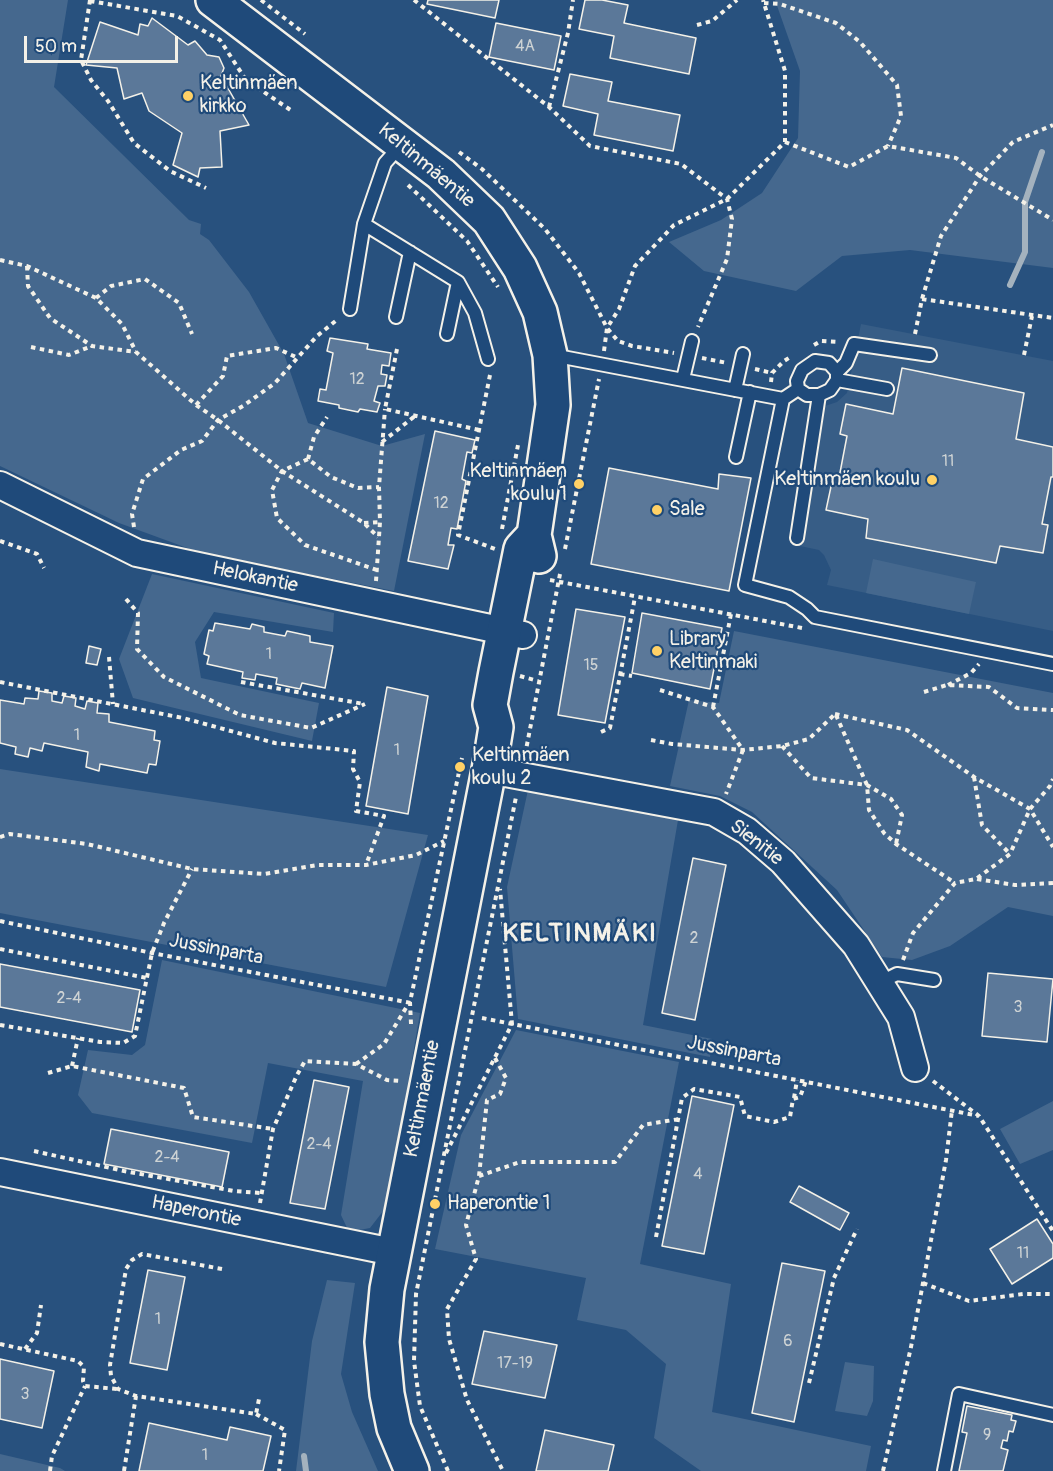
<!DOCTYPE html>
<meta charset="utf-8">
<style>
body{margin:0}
#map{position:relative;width:1053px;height:1471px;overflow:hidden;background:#28517e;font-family:Pangolin,sans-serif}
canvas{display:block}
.scale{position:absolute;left:24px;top:36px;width:154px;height:27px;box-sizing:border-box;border:3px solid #f4f1e8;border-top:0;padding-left:8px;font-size:18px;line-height:21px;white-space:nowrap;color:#f4f1e8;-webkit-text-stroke:4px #1f4a7a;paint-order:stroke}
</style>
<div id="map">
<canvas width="1053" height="1471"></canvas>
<div class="scale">50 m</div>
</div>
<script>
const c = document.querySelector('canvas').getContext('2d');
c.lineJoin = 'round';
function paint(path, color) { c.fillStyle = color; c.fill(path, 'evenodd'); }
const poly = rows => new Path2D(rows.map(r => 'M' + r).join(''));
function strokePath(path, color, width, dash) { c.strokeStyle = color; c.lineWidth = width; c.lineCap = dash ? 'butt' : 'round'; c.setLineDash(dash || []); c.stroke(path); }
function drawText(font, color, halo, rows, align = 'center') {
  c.font = font + ' Pangolin,sans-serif'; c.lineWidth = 4.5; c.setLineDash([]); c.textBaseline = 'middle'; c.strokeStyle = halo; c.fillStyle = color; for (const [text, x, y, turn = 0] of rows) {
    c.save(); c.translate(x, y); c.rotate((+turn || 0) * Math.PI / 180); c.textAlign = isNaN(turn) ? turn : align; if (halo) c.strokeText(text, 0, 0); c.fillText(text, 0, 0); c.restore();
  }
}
paint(poly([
 [861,324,1053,361,1053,631,827,585,831,570,824,555,819,550,800,546,821,414,825,406,837,402,847,393]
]), '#375d86');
paint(poly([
 [0,0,68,0,54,87,189,220,201,224,200,234,209,240,249,292,284,354,308,423,382,446,425,434,394,591,201,553,119,523,0,466],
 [775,0,1053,0,1053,268,910,250,842,256,796,291,704,271,669,242,721,220,762,193,798,138,800,71],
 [873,559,976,582,969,614,866,593],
 [152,574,334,613,333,632,214,612,195,642,201,678,319,703,312,741,133,698,119,659],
 [734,631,1053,693,1053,916,1008,907,950,946,912,960,882,957,837,890,752,812,720,796,670,786,689,700,719,703],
 [0,769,428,835,386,987,0,913],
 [528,790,678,820,643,1025,712,1039,710,1057,518,1019,507,887],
 [162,960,420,1013,387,1206,370,1228,349,1232,341,1215,363,1081,268,1063,252,1143,92,1113,78,1095,88,1050,132,1055,145,1045],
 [516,1030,679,1062,640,1264,731,1284,712,1412,871,1446,866,1471,701,1471,654,1438,666,1364,626,1330,577,1320,586,1278,435,1249,461,1135],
 [1053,1101,1053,1150,1020,1164,1000,1129],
 [327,1280,355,1283,341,1374,352,1412,378,1471,296,1471,312,1341],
 [845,1362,874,1366,873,1401,867,1416,835,1411],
 [0,1454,60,1468,65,1471,0,1471]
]), '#45688e');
strokePath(poly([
 [1010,285,1025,252,1025,202,1042,152],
 [304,1456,306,1471]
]), '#a4b2be', 6);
const building = poly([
 [428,0,499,0,495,18,427,4,428,0],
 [585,0,602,0,628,5,624,23,696,38,689,74,610,58,614,36,579,29,585,0],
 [152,18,188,45,195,41,207,55,219,57,224,68,221,76,249,125,220,131,222,167,200,168,198,177,173,165,182,133,149,111,142,93,124,99,117,68,86,65,100,22,138,35,140,24,148,26,152,18],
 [496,23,561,36,554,70,489,57,496,23],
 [570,74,612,82,608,101,680,115,673,151,594,135,598,114,563,106,570,74],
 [330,338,368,344,367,349,391,353,389,366,382,365,381,374,387,375,385,386,378,386,374,401,380,403,377,412,360,409,358,412,339,408,339,405,318,401,320,389,326,390,333,353,327,351,330,338],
 [902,368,1024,393,1016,439,1053,447,1053,477,1051,477,1042,524,1048,525,1043,553,1000,546,996,563,866,538,868,519,826,510,832,482,838,483,847,436,840,434,846,404,893,414,902,368],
 [435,431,475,440,472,453,467,452,462,479,466,481,457,529,451,528,448,545,454,545,448,569,408,561,435,431],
 [609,468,718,489,719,474,751,478,729,591,591,564,609,468],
 [576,609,625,617,605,723,558,715,576,609],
 [642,613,722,628,710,689,632,673,642,613],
 [215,623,250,629,252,624,264,627,264,632,285,636,287,631,310,636,310,642,333,646,325,688,302,683,300,689,276,684,277,678,256,674,255,680,242,678,243,672,207,664,209,656,204,654,209,630,213,631,215,623],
 [89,646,101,649,97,665,86,663,89,646],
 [387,687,428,696,408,814,366,806,387,687],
 [39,691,52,693,52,701,62,703,64,696,76,698,75,706,85,709,87,701,98,703,97,713,109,714,109,722,155,731,154,740,160,741,156,765,149,764,147,773,100,764,99,771,86,767,88,752,44,743,42,751,30,748,28,757,15,754,16,747,0,743,0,700,24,704,25,698,38,699,39,691],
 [693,858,726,865,695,1020,662,1013,693,858],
 [0,964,140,990,132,1032,0,1007,0,964],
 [988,973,1053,979,1047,1042,982,1036,988,973],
 [314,1080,349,1087,325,1209,290,1203,314,1080],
 [692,1096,734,1105,704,1254,662,1246,692,1096],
 [111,1129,229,1152,222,1187,104,1164,111,1129],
 [799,1186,849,1213,840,1230,790,1202,799,1186],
 [1037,1219,1053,1244,1053,1258,1012,1284,990,1249,1037,1219],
 [782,1263,825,1271,794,1422,752,1413,782,1263],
 [148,1270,185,1277,167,1370,130,1363,148,1270],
 [484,1331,557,1345,545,1398,472,1384,484,1331],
 [0,1359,54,1371,42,1428,0,1419,0,1359],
 [967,1406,1012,1415,1011,1420,1016,1421,1013,1432,1009,1431,1007,1441,1003,1440,1001,1448,1008,1450,1003,1471,959,1471,967,1433,962,1432,967,1406],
 [149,1423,227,1440,230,1427,271,1436,263,1471,139,1471,149,1423],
 [545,1430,614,1445,608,1471,536,1471,545,1430]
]);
paint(building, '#5b7899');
strokePath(building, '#f4f1e8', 1.5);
const service = poly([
 [364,224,458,282,475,313,488,359],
 [350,309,364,224,385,163,401,145],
 [396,317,410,252],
 [447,334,458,282],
 [552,355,783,399,745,585,789,597,807,609,815,617,1053,664],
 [837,372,846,363,854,344,930,355],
 [683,379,692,341],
 [837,380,887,389],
 [735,390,743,354],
 [783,399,798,389,807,395,819,395,830,390,837,380,837,372,829,363,815,361,802,370,797,381,798,389],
 [736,457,750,392],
 [797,538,819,395],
 [881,982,897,974,934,980],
 [944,1471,959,1394,1053,1415]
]);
const minor = poly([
 [0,485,137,553,523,635],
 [489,770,714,812,747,831,783,862,856,945,901,1017,915,1068],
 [0,1172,393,1252]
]);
const secondary = poly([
 [213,0,441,174,489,220,520,268,540,312,550,355,553,405,534,535,539,556],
 [412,1471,394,1428,387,1394,382,1342,387,1289,489,770,496,727,490,705,496,672,521,549,534,535]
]);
strokePath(service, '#f4f1e8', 16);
strokePath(minor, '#f4f1e8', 30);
strokePath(secondary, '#f4f1e8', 38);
strokePath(poly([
 [90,0,81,60,91,80,108,101,134,143,170,171,206,188],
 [261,0,305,34],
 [414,0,549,107,590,146,681,164,727,199,732,219,727,259,698,327],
 [90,1,177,16,220,40,246,80,292,111],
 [764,3,780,4,836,23,860,42,897,85,901,116,888,146],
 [697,25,712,21,737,0],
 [549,107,568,33,573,0],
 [785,142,849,167,888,146,956,158,980,176,1053,220],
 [459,152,482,169,545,229,579,273,607,328,618,341,632,346,674,353],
 [408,185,467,241,498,287],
 [0,260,27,266,96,298,122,324,136,352,196,405,218,420,282,471,364,523,378,537],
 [27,266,28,286,50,318,92,346,136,352],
 [96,298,111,286,145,279,179,303,192,334],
 [922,299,1053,318],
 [915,334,922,299,941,236,980,176,1013,142,1053,125],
 [814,345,821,341,839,342],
 [31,347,69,355,92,346],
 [397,349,385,409,479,430],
 [604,351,607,328,619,309,635,266,674,225,727,199,785,142,785,71,763,0],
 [1024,355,1032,316],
 [702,358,727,363],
 [755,369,772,373],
 [490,375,458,535,495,549],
 [771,382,772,373,784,361,792,356],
 [196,405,223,376,227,356,276,348,298,358],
 [382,442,415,416],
 [308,459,314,437,327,417],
 [364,523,380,522],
 [134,527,132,514,143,479,181,450,202,441,218,420,243,406,275,383,317,336,338,319],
 [502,529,518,445],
 [0,541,37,554,44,568],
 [565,549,599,379],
 [377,570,305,545,277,518,272,490,282,471,308,459,331,477,358,488,379,487],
 [550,580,802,628],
 [376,581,380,522,379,487,385,409],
 [126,599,138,613,137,649,164,677,240,715,311,728,365,704],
 [109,657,113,704],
 [620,674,632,676],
 [520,676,538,681],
 [0,682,183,718,275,743,354,751,353,769,360,782,356,811,384,816,366,865],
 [241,682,364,704],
 [948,685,971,673,979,664],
 [660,690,713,707,743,750,726,794],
 [924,692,947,685,989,687,1017,708,1053,710],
 [713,707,731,614],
 [835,714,907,730,974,777,1030,809,1053,847],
 [836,715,867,785,869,810,884,833,896,844,955,883],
 [601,732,610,728,635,597],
 [651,740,672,744,743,750,782,746,809,739,835,714],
 [782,746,811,778,867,785,891,799,902,815,896,844],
 [525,755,560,574],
 [974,777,982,825,1010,854],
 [0,837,10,834,87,844,192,869,264,874,318,865,366,865,416,855,444,841],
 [977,879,1015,885,1053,883],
 [0,921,152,953,411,1003],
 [0,949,147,978],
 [903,960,913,933,955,883,976,879,1010,854,1030,809,1050,786,1053,779],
 [482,1018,979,1116],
 [411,1024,410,1002,462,758],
 [0,1025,100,1042,123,1043,135,1036,152,953,164,923,192,869],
 [495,1058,506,1078,500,1094,487,1100,479,1176,466,1225,476,1259,447,1309,449,1339,467,1400,503,1471],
 [356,1064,384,1044,409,1003],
 [72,1066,78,1038],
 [48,1073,72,1066,184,1088,193,1117,273,1129],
 [933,1081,979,1116,1053,1231],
 [794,1098,797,1080],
 [34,1151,124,1171,234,1191,260,1193],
 [446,1153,512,1024,500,889],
 [479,1176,520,1162,615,1162,643,1125,679,1119],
 [260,1203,273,1129,297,1075,305,1061,356,1064,387,1080,402,1081],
 [656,1237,682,1098,694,1089,740,1097,745,1116,774,1122,790,1117,793,1099,800,1097,806,1081],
 [222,1269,142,1254,132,1260,126,1269,110,1365,111,1376,118,1389,136,1396,256,1414,259,1399],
 [923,1283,969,1301,1023,1294,1053,1294],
 [0,1344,78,1361,84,1367,83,1381,85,1386,117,1389],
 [25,1349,37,1333,41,1305],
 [809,1383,834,1278,857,1229],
 [256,1414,285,1430,279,1471],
 [50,1471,52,1456,85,1386],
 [124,1471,136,1396],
 [448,1471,420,1406,414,1361,416,1294,516,797],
 [883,1471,911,1347,946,1160,952,1110]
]), '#f4f1e8', 4, [4.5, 4.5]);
strokePath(service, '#1f4a7a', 12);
strokePath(minor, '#1f4a7a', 26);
strokePath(secondary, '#1f4a7a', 33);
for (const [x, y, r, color] of [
 [188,96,6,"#ffd166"],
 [932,480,6,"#ffd166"],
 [579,484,6,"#ffd166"],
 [657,510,6,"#ffd166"],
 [657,651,6,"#ffd166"],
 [460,767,6,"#ffd166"],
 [435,1204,6,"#ffd166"]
]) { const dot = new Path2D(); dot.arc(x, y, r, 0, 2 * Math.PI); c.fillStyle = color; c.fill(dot); strokePath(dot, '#1f4a7a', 2); }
drawText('16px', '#ced3d4', null, [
 ["4A",525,47],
 ["12",357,380],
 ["11",948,462],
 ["12",441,504],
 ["1",269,655],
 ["15",591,666],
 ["1",77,736],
 ["1",397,751],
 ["2",694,939],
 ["2-4",69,999],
 ["3",1018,1008],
 ["2-4",319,1145],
 ["2-4",167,1158],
 ["4",698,1175],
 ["11",1023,1254],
 ["1",158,1320],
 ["6",788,1342],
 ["17-19",515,1364],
 ["3",25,1395],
 ["9",987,1436],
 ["1",205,1456]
]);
drawText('20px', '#f4f1e8', '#1f4a7a', [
 ["Keltinmäen",200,84],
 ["kirkko",200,107],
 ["Keltinmäen",567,472,"right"],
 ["koulu 1",567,495,"right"],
 ["Keltinmäen koulu",920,480,"right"],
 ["Sale",669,510],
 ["Library",669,640],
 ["Keltinmaki",669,663],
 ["Keltinmäen",472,756],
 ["koulu 2",472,779],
 ["Haperontie 1",447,1204]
], 'left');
drawText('20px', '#f4f1e8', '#1f4a7a', [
 ["Keltinmäentie",426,166,40],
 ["Helokantie",255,578,12],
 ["Sienitie",756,843,38],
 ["Jussinparta",216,950,11],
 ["Jussinparta",734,1052,11],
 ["Keltinmäentie",423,1099,-79],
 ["Haperontie",196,1212,12]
]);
c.letterSpacing = '1.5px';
drawText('bold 26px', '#f4f1e8', '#1f4a7a', [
 ["KELTINMÄKI",580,934]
]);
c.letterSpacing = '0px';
</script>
